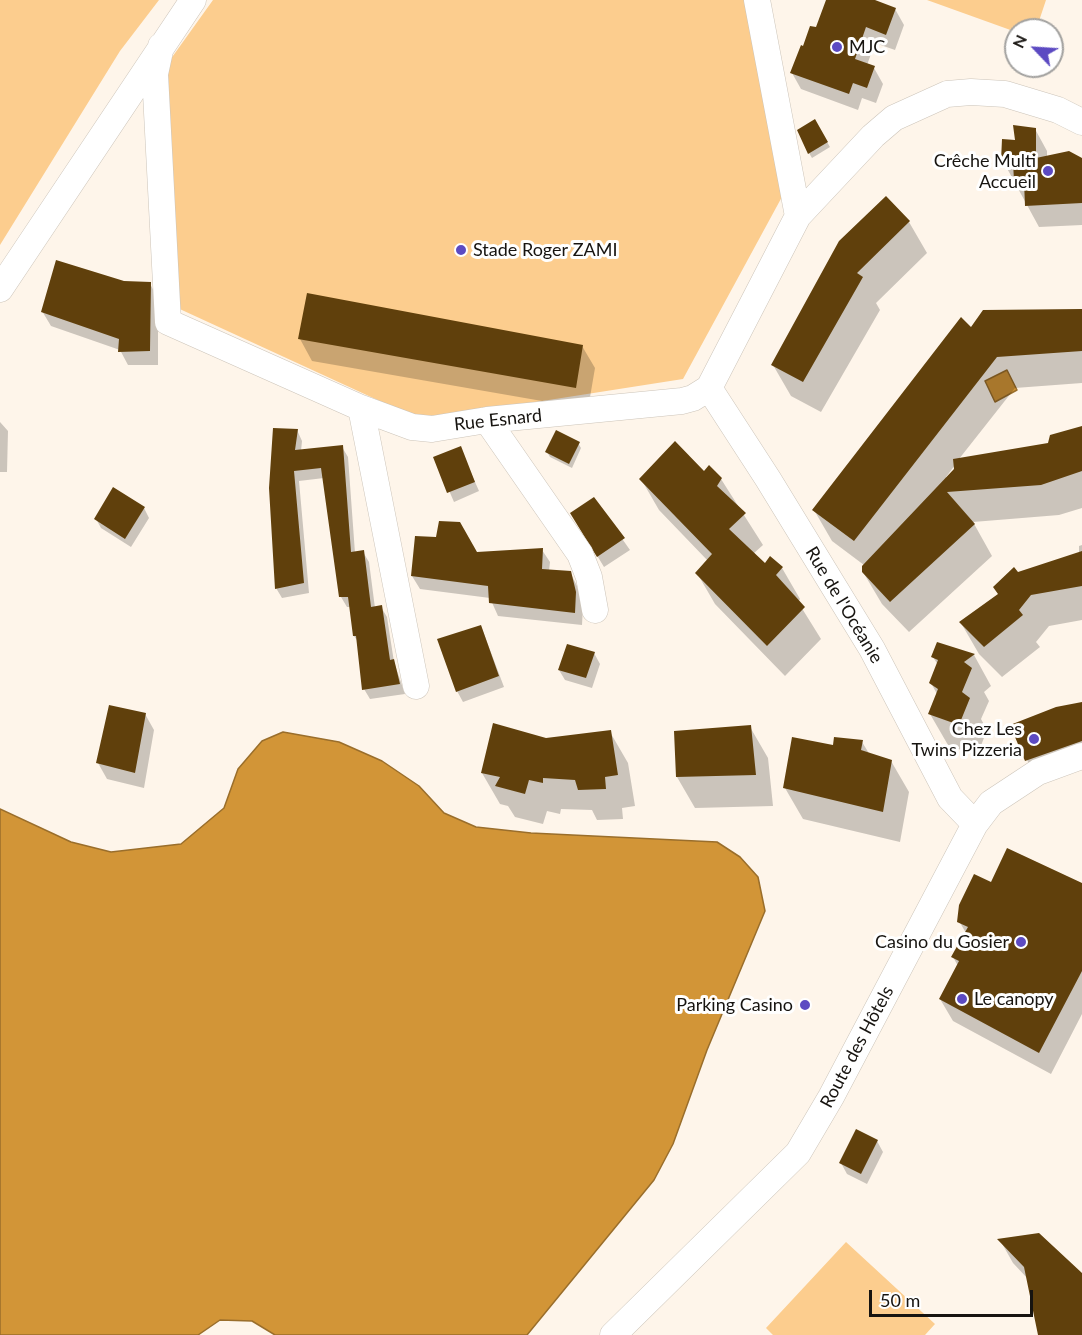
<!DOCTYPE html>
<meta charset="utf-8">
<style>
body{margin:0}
#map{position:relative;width:1082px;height:1335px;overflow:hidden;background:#fef5ea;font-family:Lato,sans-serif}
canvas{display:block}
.north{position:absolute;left:1004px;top:18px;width:60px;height:60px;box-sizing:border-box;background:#fff;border:2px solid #a2a19f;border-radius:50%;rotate:295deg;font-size:16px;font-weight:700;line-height:24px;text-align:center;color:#171410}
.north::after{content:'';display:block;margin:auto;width:21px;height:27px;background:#5c4ac2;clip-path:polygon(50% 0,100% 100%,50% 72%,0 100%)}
.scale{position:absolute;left:869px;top:1290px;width:164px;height:27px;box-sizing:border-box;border:3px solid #171410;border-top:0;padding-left:8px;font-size:18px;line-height:21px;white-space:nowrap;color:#171410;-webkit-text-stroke:4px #fff;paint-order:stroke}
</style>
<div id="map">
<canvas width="1082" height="1335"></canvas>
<div class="north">N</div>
<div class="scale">50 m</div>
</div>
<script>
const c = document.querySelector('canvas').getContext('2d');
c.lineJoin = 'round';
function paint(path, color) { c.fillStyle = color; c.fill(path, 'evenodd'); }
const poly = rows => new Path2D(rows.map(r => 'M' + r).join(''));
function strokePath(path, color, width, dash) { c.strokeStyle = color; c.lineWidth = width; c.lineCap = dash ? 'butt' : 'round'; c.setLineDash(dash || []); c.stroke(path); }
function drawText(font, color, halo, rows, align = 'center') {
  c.font = font + ' Lato,sans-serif'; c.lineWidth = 6; c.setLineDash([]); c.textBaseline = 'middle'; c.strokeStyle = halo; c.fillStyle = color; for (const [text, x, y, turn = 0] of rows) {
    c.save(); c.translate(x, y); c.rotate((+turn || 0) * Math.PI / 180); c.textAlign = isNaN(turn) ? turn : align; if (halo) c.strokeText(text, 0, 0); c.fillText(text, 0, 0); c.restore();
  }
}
paint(poly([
 [0,0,159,0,120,51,0,245],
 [213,0,745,0,783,195,683,379,421,420,171,305,160,74],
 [927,0,1046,0,1036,30,1016,32],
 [846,1242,935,1324,925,1335,773,1335,766,1328]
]), '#fccd8e');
const water = poly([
 [1007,370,1017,390,995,402,985,381,1007,370],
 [283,732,339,742,382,761,419,786,444,813,476,827,531,833,717,842,740,857,758,877,765,911,707,1050,673,1144,654,1180,527,1335,275,1335,252,1321,220,1320,198,1335,0,1335,0,809,71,842,111,852,181,844,224,808,238,769,262,741,283,732]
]);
paint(water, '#d29537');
strokePath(water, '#9a6e2b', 1.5);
paint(poly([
 [828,0,871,0,895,9,904,25,895,50,875,43,867,65,874,68,883,84,876,103,862,98,858,110,801,89,792,73,817,29],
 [815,122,830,147,812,158,809,153],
 [1035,129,1047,151,1047,157,1082,160,1082,225,1039,227,1003,161,1017,141],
 [909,222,927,253,876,303,880,310,821,412,791,396,773,365,840,242],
 [124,283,150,284,158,298,158,365,128,365,120,350,51,326,42,311],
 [1082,311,1082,383,1015,388,959,459,1049,444,1082,434,1082,508,1059,515,973,522,992,556,909,632,882,604,863,572,864,565,832,541,814,510,972,329],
 [955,465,956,470,947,479,946,477],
 [300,339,582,346,595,368,588,409,312,361],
 [0,422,8,431,7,472,0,472],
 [297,430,302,441,301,451,342,447,348,457,355,553,363,552,369,562,375,608,381,607,387,617,394,662,405,694,370,699,364,689,359,643,354,636,350,607,347,607,341,597,324,478,299,481,309,593,282,598,276,588],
 [578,443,581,448,572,468,550,457,547,452],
 [460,448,479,491,454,502,435,458],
 [704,473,721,479,763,545,753,554,765,565,770,558,782,568,800,599,798,602,821,639,785,676,715,604,697,573,708,561,659,510,641,479],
 [594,499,630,550,604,567,578,524],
 [144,508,149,518,131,547,101,528,96,519],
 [1082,545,1082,620,1049,626,1036,642,1040,647,1002,677,979,654,961,623,999,595,1017,574,1079,553,1079,546],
 [542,550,550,562,549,571,570,572,577,586,583,606,582,625,498,616,490,598,420,589,412,576,476,553],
 [481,626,504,687,463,702,457,691],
 [938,644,974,655,991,686,984,692,989,701,981,719,987,730,977,756,948,745,930,714,937,694,931,683,938,665,933,657],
 [594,653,600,664,592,688,565,680,559,670],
 [1082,703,1082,759,1036,776,1027,760],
 [145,714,154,730,144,788,107,779,98,763],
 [750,727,768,758,773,806,695,808,677,777,675,732],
 [610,732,628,763,635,806,622,808,623,819,597,820,592,810,561,809,560,814,547,811,543,824,515,817,508,806,500,804,482,773,546,740],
 [862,742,870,755,891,761,909,792,900,842,803,819,785,788,834,747],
 [991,884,1082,885,1082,1014,1051,1074,953,1021,940,999,958,966,953,957,966,933,959,921],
 [877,1141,883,1152,867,1184,847,1174,841,1163],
 [1000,1240,1082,1275,1082,1335,1040,1335,1028,1279,1013,1263]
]), '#0003');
paint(poly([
 [826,0,875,0,896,8,886,35,866,27,855,59,875,66,867,88,853,83,849,94,790,73,801,45,803,46,810,26,816,27],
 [815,119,828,142,808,154,797,130],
 [1013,125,1036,128,1036,158,1069,151,1082,158,1082,203,1025,206,1024,181,1014,181,1013,162,1001,161,1002,139,1015,140],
 [886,196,910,221,857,273,863,277,803,382,771,365,839,241],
 [56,260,124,281,151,282,150,351,118,352,119,339,41,312],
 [307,293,583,345,576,388,298,339],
 [1082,309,1082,351,997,357,854,541,812,510,961,317,971,327,983,310],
 [1082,426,1082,471,1041,485,947,492,975,524,890,602,862,572,862,566,954,469,953,459,1048,443,1050,435],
 [273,428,298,429,295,450,343,445,351,552,364,550,371,607,382,605,390,660,394,659,400,684,362,690,356,636,353,636,348,597,339,597,321,468,294,471,304,583,275,589,269,488],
 [556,430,580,442,569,464,545,452],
 [675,441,704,471,709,465,722,478,717,486,746,513,729,529,765,563,770,556,783,567,776,575,805,607,767,646,695,573,712,554,639,479],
 [461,446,475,482,447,493,433,457],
 [113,487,145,507,125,539,94,519],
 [594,497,625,538,597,557,570,513],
 [439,521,460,522,477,552,543,548,542,569,571,571,576,592,575,613,489,603,488,586,411,576,415,536,436,537],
 [1082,551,1082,586,1031,595,1019,610,1023,615,984,647,959,622,998,594,993,587,1014,567,1018,572],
 [481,625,499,676,456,692,437,639],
 [937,642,975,654,964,662,972,668,962,692,970,698,959,725,928,714,938,689,929,683,938,660,931,657],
 [567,644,595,652,586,678,558,670],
 [1082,702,1082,741,1025,761,1010,725,1056,707],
 [109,705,146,713,135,773,96,763],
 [493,723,546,738,611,730,618,775,605,777,606,789,578,790,575,780,543,778,543,783,529,780,525,794,495,786,500,777,481,773],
 [751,725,756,775,676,777,674,731],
 [792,737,833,745,834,737,863,740,861,750,892,760,883,812,783,788],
 [1007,848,1082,883,1082,971,1039,1053,939,999,959,961,951,957,968,927,957,922,959,905,974,874,991,882],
 [856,1129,878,1140,861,1174,839,1163],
 [1039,1233,1082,1273,1082,1335,1038,1335,1024,1267,997,1239]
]), '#60400c');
const street = poly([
 [161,46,155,74,168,322,361,408,412,427,432,429,487,420,682,401,693,398,709,388,798,216,757,0],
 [798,216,873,136,894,118,947,94,971,92,1005,94,1058,110,1082,122],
 [0,289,193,0],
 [709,388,768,479,872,649,950,798,975,824],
 [361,408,416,686],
 [487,420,580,554,589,577,595,610],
 [613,1335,798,1153,831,1097,975,824,991,803,1038,772,1082,756]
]);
strokePath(street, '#ccc4b9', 27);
strokePath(street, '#fff', 26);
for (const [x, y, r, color] of [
 [837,47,6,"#5c4ac2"],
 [1048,171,6,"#5c4ac2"],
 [461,250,6,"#5c4ac2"],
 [1034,739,6,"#5c4ac2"],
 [1021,942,6,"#5c4ac2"],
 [962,999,6,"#5c4ac2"],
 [805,1005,6,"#5c4ac2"]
]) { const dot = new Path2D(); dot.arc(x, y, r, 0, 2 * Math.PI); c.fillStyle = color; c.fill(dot); strokePath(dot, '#fff', 2); }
drawText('18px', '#171410', '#fff', [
 ["MJC",849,47,"left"],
 ["Crêche Multi",1036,161],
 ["Accueil",1036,182],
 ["Stade Roger ZAMI",473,250,"left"],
 ["Chez Les",1022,729],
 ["Twins Pizzeria",1022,750],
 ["Casino du Gosier",1009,942],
 ["Le canopy",974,999,"left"],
 ["Parking Casino",793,1005]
], 'right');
drawText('18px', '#171410', '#fff', [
 ["Rue Esnard",498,420,-6],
 ["Rue de l'Océanie",844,605,59],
 ["Route des Hôtels",857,1047,-62]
]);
</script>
